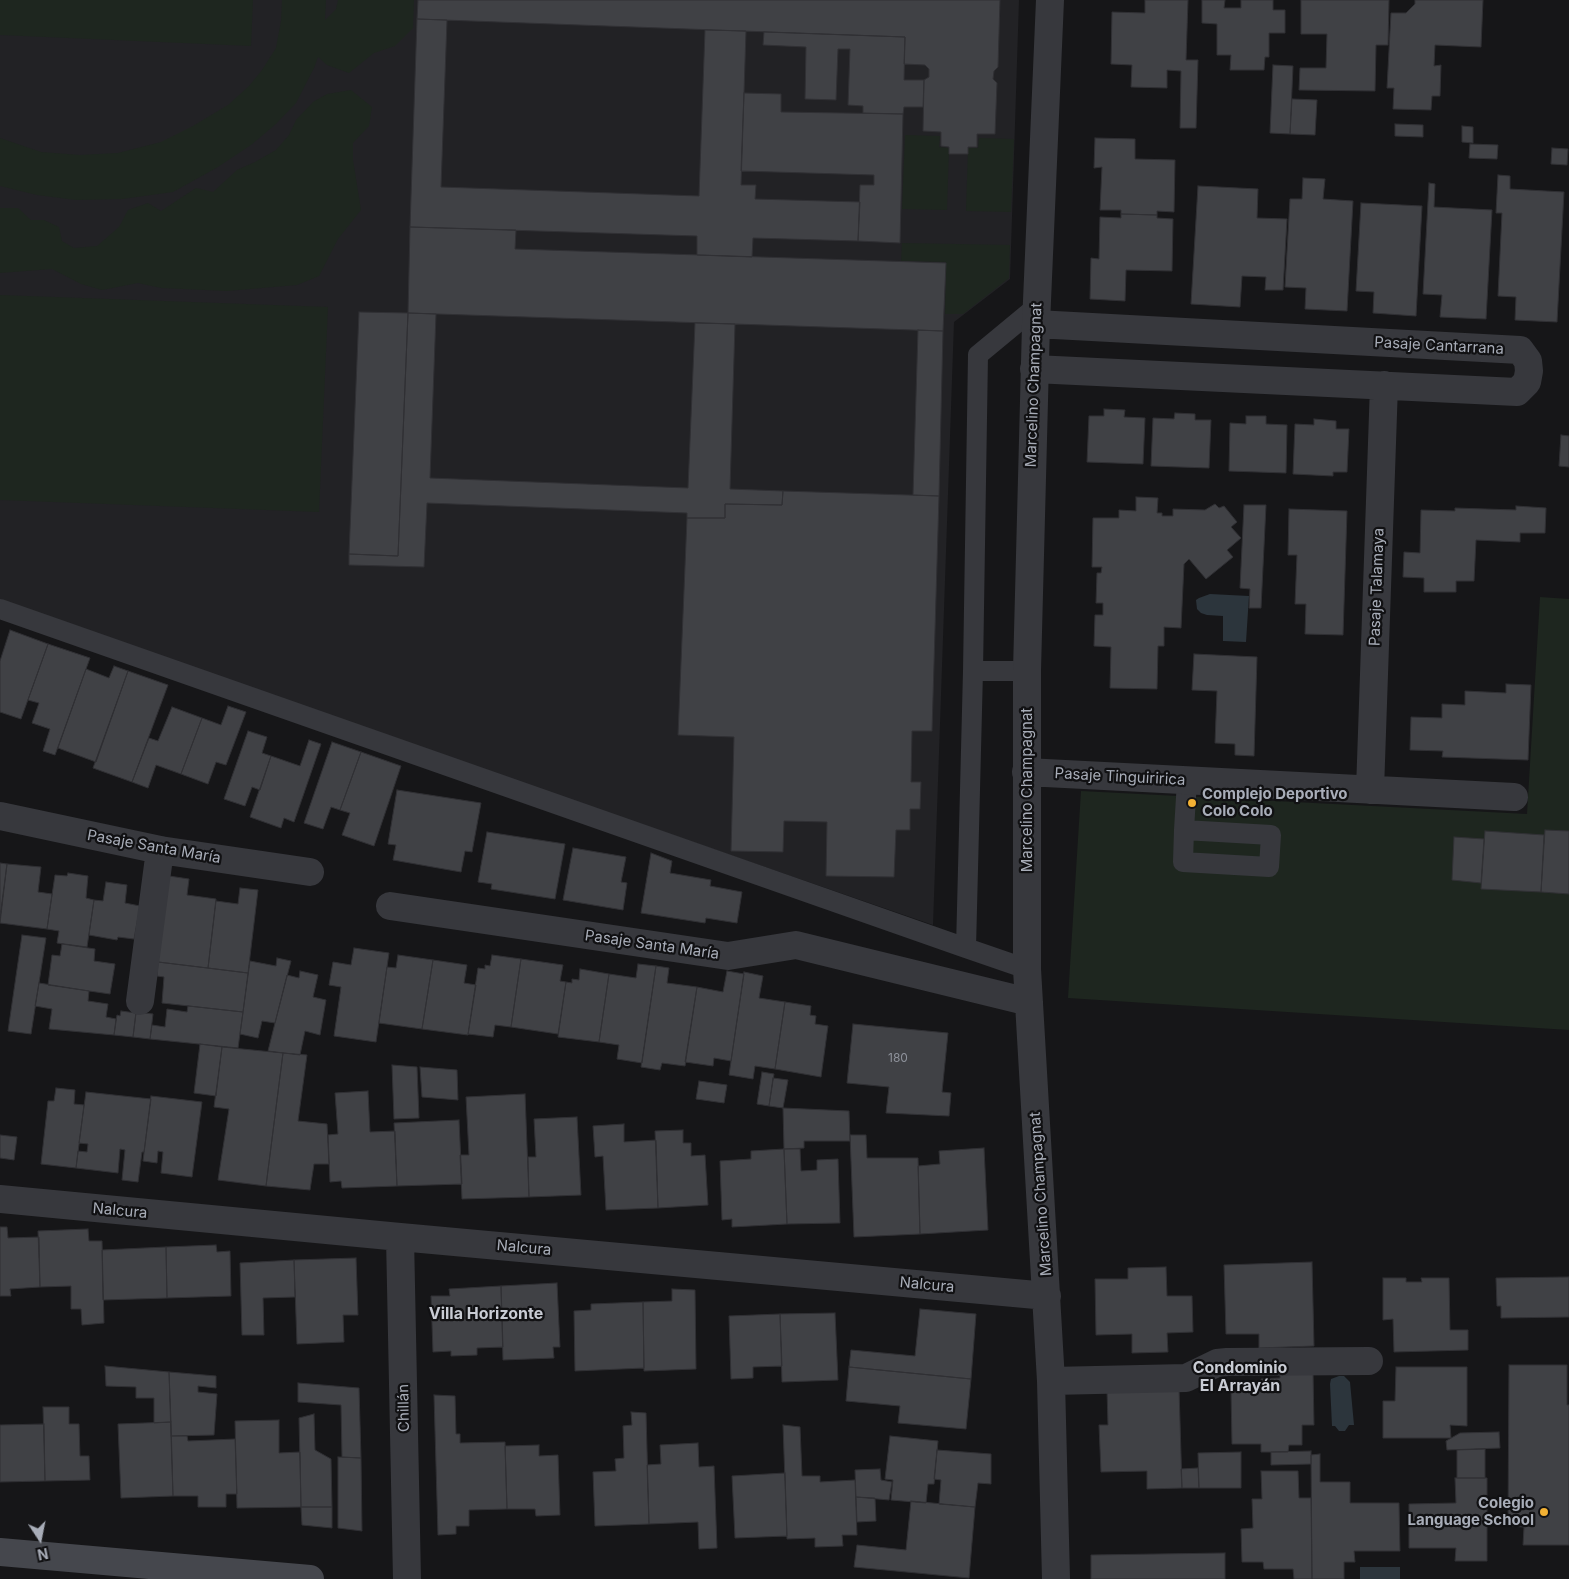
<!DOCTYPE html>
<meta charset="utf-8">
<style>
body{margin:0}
#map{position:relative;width:1569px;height:1579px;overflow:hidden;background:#161618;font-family:Inter,sans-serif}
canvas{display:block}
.north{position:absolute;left:15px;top:1514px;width:50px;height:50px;-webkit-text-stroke:4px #111113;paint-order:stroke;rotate:169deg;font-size:14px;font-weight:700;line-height:20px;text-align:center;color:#a8adb8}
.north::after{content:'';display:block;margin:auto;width:18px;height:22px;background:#a8adb8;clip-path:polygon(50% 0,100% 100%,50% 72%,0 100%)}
</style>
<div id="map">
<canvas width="1569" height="1579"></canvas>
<div class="north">N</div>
</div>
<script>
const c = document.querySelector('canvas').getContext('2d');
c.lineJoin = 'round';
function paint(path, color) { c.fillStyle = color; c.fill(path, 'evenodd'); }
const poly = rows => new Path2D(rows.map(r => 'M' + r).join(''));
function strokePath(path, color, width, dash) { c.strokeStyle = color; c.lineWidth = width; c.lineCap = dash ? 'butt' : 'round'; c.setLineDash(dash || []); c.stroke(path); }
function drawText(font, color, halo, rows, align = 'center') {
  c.font = font + ' Inter,sans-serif'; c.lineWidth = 4.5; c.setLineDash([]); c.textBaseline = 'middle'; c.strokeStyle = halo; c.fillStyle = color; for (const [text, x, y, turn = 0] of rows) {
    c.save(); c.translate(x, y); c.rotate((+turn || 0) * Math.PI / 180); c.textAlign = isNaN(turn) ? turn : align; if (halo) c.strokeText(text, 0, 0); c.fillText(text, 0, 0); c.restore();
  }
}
paint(poly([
 [0,0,1019,0,1010,279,954,322,933,925,0,603]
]), '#222225');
paint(poly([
 [0,0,253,0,251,46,0,35],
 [282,0,326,0,325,20,336,9,338,0,414,0,413,28,395,46,374,53,349,73,327,65,318,57,314,68,296,103,276,124,251,145,218,167,173,192,122,199,76,200,37,195,0,186,0,138,41,152,80,155,118,153,161,142,193,126,228,105,249,86,262,70,276,48,281,21],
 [351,90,372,107,369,126,353,143,353,160,361,210,338,239,319,276,297,285,227,291,161,288,138,283,102,290,81,284,52,269,0,273,0,208,18,208,31,220,44,220,59,227,62,241,74,248,97,246,119,227,128,210,148,203,161,211,196,188,213,192,237,170,255,162,276,150,289,135,296,120,313,102,327,94],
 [905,135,940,136,939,147,949,148,947,210,902,209],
 [979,138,1014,139,1011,212,966,211,968,148,978,148],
 [902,243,1010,245,1009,278,963,314,945,314,946,262,901,261],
 [0,295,328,307,319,512,0,500],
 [1540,597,1569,599,1569,1030,1068,998,1081,791,1527,814]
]), '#1e261f');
paint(poly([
 [1210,594,1249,596,1246,642,1223,641,1223,616,1207,615,1201,613,1197,609,1196,600,1199,598],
 [1339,1376,1344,1376,1350,1382,1354,1425,1349,1425,1345,1431,1339,1431,1335,1426,1332,1426,1330,1384,1331,1379],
 [1360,1567,1400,1567,1400,1579,1360,1579]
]), '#2c353c');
const building = poly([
 [418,0,1000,0,998,67,994,71,993,79,997,83,995,134,977,134,977,147,968,147,968,154,949,154,949,147,941,146,941,132,923,131,924,80,929,77,929,69,925,65,904,64,905,37,417,19,418,0],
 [1145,0,1188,0,1186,60,1198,60,1196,128,1180,128,1181,71,1167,70,1167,88,1131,87,1132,65,1111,64,1112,12,1145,13,1145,0],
 [1202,0,1225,0,1224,8,1241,8,1241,0,1273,0,1273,10,1285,10,1285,33,1269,33,1269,57,1265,57,1264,70,1230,70,1231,55,1217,55,1217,24,1202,23,1202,0],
 [1301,0,1389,0,1388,45,1376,45,1375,91,1299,90,1300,68,1326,68,1327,34,1301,34,1301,0],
 [1415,0,1483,0,1481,47,1435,45,1434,66,1441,65,1440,96,1432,96,1431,110,1393,109,1394,88,1387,88,1391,13,1406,13,1415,4,1415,0],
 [417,19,447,20,441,187,699,196,705,30,746,31,741,185,756,185,755,199,860,202,858,241,753,238,752,257,697,255,697,236,410,227,417,19],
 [764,32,905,37,904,80,924,80,923,107,904,107,903,114,863,113,863,106,848,105,850,49,838,49,836,100,805,99,806,47,763,45,764,32],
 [1273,65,1293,66,1290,134,1270,133,1273,65],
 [744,93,781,94,781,112,903,114,900,243,858,241,860,185,874,185,874,175,741,171,744,93],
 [1292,99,1317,100,1315,135,1290,134,1292,99],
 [1395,124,1423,125,1423,137,1395,136,1395,124],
 [1462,126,1473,127,1473,143,1462,142,1462,126],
 [1095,138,1135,139,1135,159,1175,160,1174,212,1157,211,1157,215,1121,214,1121,210,1100,210,1102,167,1094,168,1095,138],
 [1470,144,1498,145,1497,159,1469,158,1470,144],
 [1552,148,1568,149,1567,165,1551,164,1552,148],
 [1498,175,1510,176,1510,189,1564,192,1557,322,1515,320,1516,297,1498,296,1502,213,1496,213,1498,175],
 [1303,178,1325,179,1323,199,1353,201,1347,311,1305,309,1306,288,1285,287,1290,199,1302,199,1303,178],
 [1429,183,1435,184,1434,207,1492,210,1486,319,1440,317,1442,295,1423,294,1429,183],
 [1198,186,1258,189,1257,218,1287,219,1283,290,1265,290,1266,277,1242,276,1240,307,1191,304,1198,186],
 [1361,203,1422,206,1416,316,1373,313,1374,292,1356,291,1361,203],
 [1121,214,1157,215,1157,218,1173,219,1172,271,1126,270,1125,301,1090,299,1091,258,1099,259,1100,217,1121,218,1121,214],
 [410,227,516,230,515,249,946,263,943,331,408,313,410,227],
 [359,312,408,313,398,556,349,554,359,312],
 [408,313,436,314,430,478,688,488,695,323,735,324,730,489,783,491,782,505,725,504,725,518,687,518,687,513,427,503,424,567,349,565,349,554,398,556,408,313],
 [918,330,943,331,939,496,913,495,918,330],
 [1104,409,1125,410,1124,417,1145,418,1143,464,1087,462,1089,416,1104,416,1104,409],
 [1175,413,1195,414,1195,420,1211,420,1209,468,1151,466,1153,418,1174,419,1175,413],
 [1246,416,1266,416,1266,424,1287,425,1286,473,1229,471,1230,423,1246,424,1246,416],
 [1314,419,1336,421,1336,429,1349,429,1347,472,1333,472,1333,476,1293,474,1295,424,1314,425,1314,419],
 [1561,435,1569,436,1569,467,1559,466,1561,435],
 [783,491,939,496,932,731,912,731,911,782,921,782,920,809,910,809,910,830,896,830,894,877,826,876,827,822,784,821,783,852,731,851,734,737,678,735,687,518,725,518,725,504,782,505,783,491],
 [1136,497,1158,498,1157,513,1162,513,1162,516,1173,516,1173,509,1205,510,1215,504,1219,508,1224,506,1237,522,1231,527,1241,538,1227,550,1233,557,1206,579,1189,559,1184,564,1181,628,1164,627,1164,646,1158,646,1157,689,1110,688,1111,647,1094,646,1095,615,1103,615,1103,603,1096,603,1097,573,1101,573,1102,567,1092,567,1093,518,1119,518,1119,510,1136,511,1136,497],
 [1244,505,1266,505,1261,608,1249,608,1250,589,1240,588,1244,505],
 [1516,506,1546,508,1545,533,1520,533,1520,542,1476,540,1474,581,1456,581,1456,592,1424,592,1424,578,1403,577,1404,552,1420,553,1421,510,1455,511,1455,508,1516,510,1516,506],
 [1289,509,1347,511,1343,635,1305,634,1306,604,1295,604,1297,555,1288,555,1289,509],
 [10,630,48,644,21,719,0,712,0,661,10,630],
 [48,644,90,658,55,755,43,751,50,729,32,723,39,703,28,700,48,644],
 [1194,654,1257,657,1254,756,1235,755,1235,744,1215,743,1217,691,1192,690,1194,654],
 [114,666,128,671,96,762,58,748,86,669,109,678,114,666],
 [128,671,168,685,132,782,93,768,128,671],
 [1506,684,1531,685,1528,760,1442,757,1443,751,1410,750,1411,717,1442,718,1442,704,1465,705,1465,691,1506,693,1506,684],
 [228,706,246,712,226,765,216,762,208,784,181,774,202,718,221,725,228,706],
 [172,707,202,718,181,774,156,765,148,788,132,782,149,738,158,741,172,707],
 [248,731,267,737,262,753,271,756,260,790,252,787,245,806,224,799,248,731],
 [309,740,321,744,294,822,284,818,281,828,250,817,271,756,300,766,309,740],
 [332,742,361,752,340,810,331,807,323,829,304,823,332,742],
 [361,752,401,766,374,846,342,835,350,813,340,810,361,752],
 [397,790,481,803,472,852,465,851,461,872,393,860,396,845,388,844,397,790],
 [1545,830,1569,831,1569,894,1541,892,1545,830],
 [1485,831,1544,835,1541,892,1481,889,1485,831],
 [487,832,565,844,555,899,491,889,492,884,478,882,487,832],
 [1454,837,1484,839,1481,883,1452,880,1454,837],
 [573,848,626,857,621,882,627,883,623,910,563,900,573,848],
 [651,853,672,861,670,873,711,880,710,886,742,892,737,923,706,918,705,923,641,913,651,853],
 [0,863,7,864,0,917,0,863],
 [7,864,41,867,38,892,52,894,47,929,0,923,7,864],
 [68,873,88,876,86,898,94,900,87,947,57,943,59,931,47,929,55,875,67,876,68,873],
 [169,876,189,879,187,895,216,899,208,968,158,962,169,876],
 [106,882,127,885,125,903,140,906,134,939,118,937,117,940,89,935,94,900,103,901,106,882],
 [240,888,258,890,248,973,208,968,216,901,238,904,240,888],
 [22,935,46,938,31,1034,8,1031,22,935],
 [62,944,95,949,94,961,115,964,110,994,48,985,52,955,60,956,62,944],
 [354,948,389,953,376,1042,334,1036,341,987,329,985,333,962,351,965,354,948],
 [398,955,433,960,422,1029,379,1023,387,967,396,968,398,955],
 [492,955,521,959,511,1027,495,1025,493,1037,468,1034,478,968,485,969,485,965,490,966,492,955],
 [277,958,291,961,275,1023,262,1021,258,1038,240,1034,250,961,276,966,277,958],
 [521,959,563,965,560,981,566,982,558,1034,511,1027,521,959],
 [433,960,467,965,464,983,476,985,468,1035,422,1029,433,960],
 [158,962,248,973,243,1012,162,1003,164,977,157,976,158,962],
 [638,964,656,966,642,1063,617,1059,619,1045,599,1042,609,974,636,978,638,964],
 [656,966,669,968,667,983,697,987,685,1066,662,1063,660,1070,641,1067,656,966],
 [580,969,609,974,599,1042,558,1037,566,982,572,983,572,979,579,980,580,969],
 [300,971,318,975,313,997,326,1000,320,1035,305,1031,300,1055,268,1051,287,975,299,978,300,971],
 [727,971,744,974,731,1061,714,1058,713,1066,685,1062,697,987,723,992,727,971],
 [744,972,763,976,759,998,785,1002,775,1069,755,1066,753,1079,729,1075,744,972],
 [39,983,89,991,88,1001,108,1004,106,1017,116,1019,114,1035,49,1029,52,1009,35,1006,39,983],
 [785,1002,811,1006,810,1015,816,1016,815,1024,828,1026,821,1077,775,1069,785,1002],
 [188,1006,243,1012,238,1048,150,1039,152,1025,165,1027,167,1009,187,1012,188,1006],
 [121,1011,136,1013,133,1037,114,1035,117,1015,120,1016,121,1011],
 [136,1012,153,1014,150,1039,133,1037,136,1012],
 [853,1024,948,1033,942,1092,951,1093,949,1116,886,1113,889,1087,847,1083,853,1024],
 [200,1044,222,1047,216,1096,194,1093,200,1044],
 [222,1047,283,1053,266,1186,218,1180,229,1109,214,1107,222,1047],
 [283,1053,307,1055,298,1121,327,1124,329,1164,314,1164,310,1190,266,1186,283,1053],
 [392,1065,417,1067,419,1118,394,1119,392,1065],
 [420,1067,457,1070,458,1100,422,1097,420,1067],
 [762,1072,774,1074,769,1106,757,1104,762,1072],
 [773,1078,788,1080,783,1108,769,1106,773,1078],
 [699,1081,727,1085,724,1103,696,1099,699,1081],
 [56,1088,75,1090,74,1104,84,1105,76,1168,41,1164,48,1101,54,1101,56,1088],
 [368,1091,370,1132,395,1131,397,1186,342,1188,341,1181,330,1182,328,1135,338,1134,335,1093,368,1091],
 [86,1092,151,1099,144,1152,142,1152,138,1182,122,1180,125,1150,120,1149,118,1173,76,1168,78,1151,87,1152,88,1144,79,1143,86,1092],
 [525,1094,529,1197,462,1199,460,1155,469,1155,466,1097,525,1094],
 [151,1096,202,1102,192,1177,161,1173,163,1152,158,1151,157,1163,143,1161,151,1096],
 [783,1108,849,1111,850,1141,804,1141,804,1148,784,1149,783,1108],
 [577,1117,581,1195,529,1197,528,1157,536,1157,534,1119,577,1117],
 [459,1120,462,1184,397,1186,394,1123,459,1120],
 [624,1124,624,1142,656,1140,658,1208,606,1210,603,1156,595,1157,593,1126,624,1124],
 [683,1130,683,1143,691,1143,691,1156,705,1155,708,1205,658,1208,655,1131,683,1130],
 [0,1135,17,1137,14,1160,0,1158,0,1135],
 [850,1135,866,1135,867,1158,918,1158,920,1234,854,1237,850,1135],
 [984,1148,988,1230,920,1234,918,1166,940,1164,939,1151,984,1148],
 [784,1149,800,1149,801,1171,817,1170,817,1160,838,1159,840,1223,787,1224,784,1149],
 [784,1149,787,1224,732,1227,732,1219,722,1220,720,1161,751,1159,751,1151,784,1149],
 [0,1227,7,1227,8,1238,39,1237,40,1287,10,1289,11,1296,0,1296,0,1227],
 [88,1229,89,1241,102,1241,104,1323,82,1325,81,1309,71,1309,71,1286,40,1287,38,1231,88,1229],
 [216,1245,217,1252,230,1251,231,1296,167,1298,166,1247,216,1245],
 [166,1247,167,1298,103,1300,102,1250,166,1247],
 [356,1258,358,1315,343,1315,344,1342,297,1344,294,1260,356,1258],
 [294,1260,295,1297,263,1298,264,1335,242,1335,240,1263,294,1260],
 [1312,1262,1314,1346,1259,1348,1259,1334,1226,1334,1224,1265,1312,1262],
 [1166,1267,1167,1296,1192,1296,1193,1332,1167,1333,1168,1352,1132,1353,1132,1334,1096,1335,1095,1279,1128,1279,1128,1268,1166,1267],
 [1569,1277,1569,1317,1501,1318,1501,1306,1497,1306,1496,1278,1569,1277],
 [1383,1278,1406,1278,1406,1282,1422,1282,1421,1278,1449,1278,1450,1330,1468,1330,1468,1350,1394,1352,1393,1319,1383,1320,1383,1278],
 [557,1283,560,1347,553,1347,554,1358,503,1360,501,1286,557,1283],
 [501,1286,503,1347,477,1348,477,1355,451,1356,451,1351,433,1352,431,1296,450,1296,449,1289,501,1286],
 [672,1289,695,1290,696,1369,644,1371,643,1302,672,1301,672,1289],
 [643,1302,644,1368,575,1371,574,1311,591,1310,591,1304,643,1302],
 [920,1309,976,1314,971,1379,849,1367,851,1350,915,1356,920,1309],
 [835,1313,838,1380,782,1382,780,1314,835,1313],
 [780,1314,782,1366,753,1367,753,1378,731,1379,729,1316,780,1314],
 [1509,1365,1567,1365,1567,1405,1569,1405,1569,1545,1523,1545,1524,1527,1508,1526,1509,1365],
 [105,1366,169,1372,171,1422,154,1423,154,1398,136,1398,136,1387,106,1386,105,1366],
 [849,1367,971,1379,966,1429,898,1423,900,1406,846,1401,849,1367],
 [1396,1367,1467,1367,1467,1426,1450,1425,1451,1438,1383,1438,1383,1401,1395,1401,1396,1367],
 [169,1372,216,1376,216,1388,198,1386,198,1392,217,1394,214,1435,171,1436,169,1372],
 [1280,1372,1313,1372,1314,1425,1302,1425,1302,1445,1289,1445,1288,1452,1261,1452,1261,1444,1232,1444,1231,1391,1261,1390,1261,1379,1280,1378,1280,1372],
 [298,1383,359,1388,361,1458,342,1457,341,1405,298,1402,298,1383],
 [1179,1388,1182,1488,1147,1489,1147,1471,1101,1472,1099,1425,1108,1425,1107,1390,1179,1388],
 [434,1395,455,1396,456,1434,460,1434,460,1443,505,1442,507,1509,469,1510,469,1526,456,1526,456,1534,438,1535,434,1395],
 [43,1407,69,1407,69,1424,79,1424,80,1456,89,1456,90,1480,45,1481,43,1407],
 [631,1412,646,1413,649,1524,595,1526,593,1472,616,1471,615,1459,624,1458,623,1426,632,1425,631,1412],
 [314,1414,315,1450,331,1459,332,1507,301,1507,299,1418,314,1414],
 [279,1420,279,1453,300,1452,301,1507,237,1508,235,1421,279,1420],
 [171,1422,173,1496,121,1498,118,1424,171,1422],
 [44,1424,45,1481,0,1482,0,1425,44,1424],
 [783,1425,800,1427,802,1476,820,1476,820,1482,855,1480,857,1535,842,1535,843,1546,815,1547,815,1538,787,1539,783,1425],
 [1499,1432,1500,1448,1447,1450,1446,1441,1460,1433,1499,1432],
 [171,1436,187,1436,188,1441,235,1439,237,1494,226,1494,226,1507,198,1507,198,1496,173,1496,171,1436],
 [890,1436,938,1441,934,1484,928,1484,926,1503,891,1500,893,1480,885,1479,890,1436],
 [698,1443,699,1467,714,1466,717,1548,699,1549,698,1522,649,1524,647,1465,661,1464,660,1445,698,1443],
 [539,1445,539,1456,558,1455,560,1515,536,1516,535,1509,507,1509,505,1446,539,1445],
 [1485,1449,1485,1478,1457,1478,1457,1450,1485,1449],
 [937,1450,991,1454,991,1484,978,1483,975,1507,939,1504,941,1480,934,1479,937,1450],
 [1311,1451,1311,1464,1271,1465,1271,1452,1311,1451],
 [1241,1452,1241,1488,1199,1488,1198,1453,1241,1452],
 [1320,1454,1320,1482,1350,1482,1350,1503,1399,1503,1400,1551,1354,1551,1355,1562,1344,1562,1344,1579,1312,1579,1311,1455,1320,1454],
 [338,1457,361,1458,362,1531,338,1528,338,1457],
 [1198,1468,1199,1488,1182,1488,1181,1469,1198,1468],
 [880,1469,881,1480,892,1482,889,1500,856,1497,855,1470,880,1469],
 [1261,1471,1298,1471,1299,1498,1311,1498,1312,1579,1294,1579,1293,1569,1264,1569,1263,1562,1242,1562,1241,1529,1253,1528,1252,1499,1262,1499,1261,1471],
 [785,1473,787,1536,735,1538,732,1476,785,1473],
 [1455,1478,1487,1478,1487,1561,1455,1561,1456,1548,1409,1548,1409,1504,1456,1503,1455,1478],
 [856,1497,875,1498,876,1521,857,1522,856,1497],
 [911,1501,975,1507,969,1578,854,1567,857,1545,906,1550,911,1501],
 [301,1507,332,1507,332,1528,302,1525,301,1507],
 [1225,1553,1225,1579,1091,1579,1091,1555,1225,1553]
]);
paint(building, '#404145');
strokePath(building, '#303034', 1);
strokePath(poly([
 [0,609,966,948],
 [973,671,1027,671],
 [1184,830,1271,835,1269,867,1183,862,1184,830,1187,781],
 [1027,969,966,948,973,671,978,355,1036,307]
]), '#37383d', 20);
strokePath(poly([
 [1050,0,1036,324,1027,671,1027,969,1051,1381,1056,1579],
 [1034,369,1517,392,1527,382,1529,371,1528,361,1520,350,1036,324],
 [1026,772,1514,797],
 [1370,790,1384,385],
 [0,816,160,850,310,872],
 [390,906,728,956,796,945,1029,1002],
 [140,1001,160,850],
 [0,1199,400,1237,1047,1296],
 [400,1237,407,1579],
 [1051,1381,1186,1378,1217,1363,1227,1362,1369,1361]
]), '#37383d', 28);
strokePath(poly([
 [0,1552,310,1579]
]), '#45474d', 28);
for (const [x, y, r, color] of [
 [1192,803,5,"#f2b134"],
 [1544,1512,5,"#f2b134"]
]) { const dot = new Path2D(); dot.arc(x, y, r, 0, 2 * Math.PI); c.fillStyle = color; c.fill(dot); strokePath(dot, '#111113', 2); }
drawText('12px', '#8e929b', null, [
 ["180",898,1058]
]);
drawText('15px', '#a8adb8', '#111113', [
 ["Pasaje Cantarrana",1439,346,3],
 ["Marcelino Champagnat",1034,385,-88],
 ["Pasaje Talamaya",1377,587,-88],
 ["Pasaje Tinguiririca",1120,777,3],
 ["Marcelino Champagnat",1027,790,-90],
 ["Pasaje Santa María",154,847,10],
 ["Pasaje Santa María",652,945,8],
 ["Marcelino Champagnat",1041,1194,-94],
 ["Nalcura",120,1211,5],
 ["Nalcura",524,1248,5],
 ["Nalcura",927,1285,5],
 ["Chillán",404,1408,-91]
]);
drawText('bold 15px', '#a8adb8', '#111113', [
 ["Complejo Deportivo",1202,794],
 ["Colo Colo",1202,811],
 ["Colegio",1534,1503,"right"],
 ["Language School",1534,1520,"right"]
], 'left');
drawText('bold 16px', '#c9ccd4', '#111113', [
 ["Villa Horizonte",486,1314],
 ["Condominio",1240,1368],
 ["El Arrayán",1240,1386]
]);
</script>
